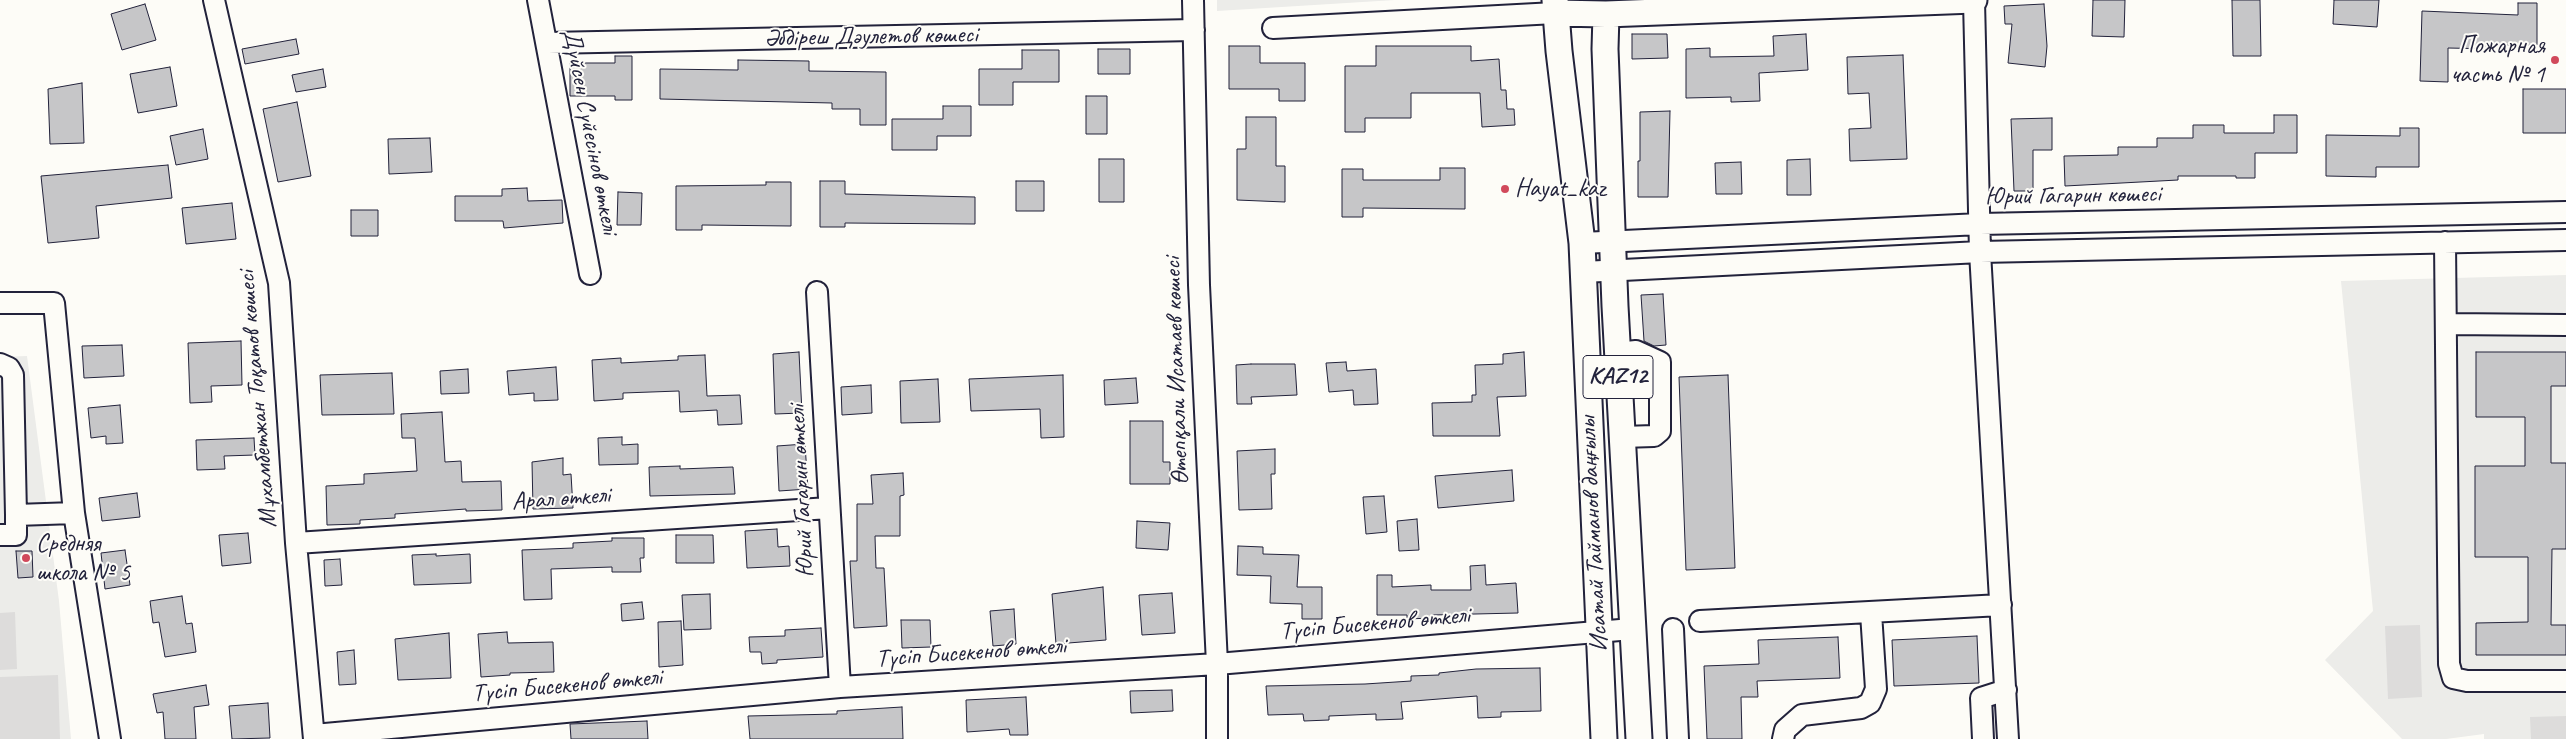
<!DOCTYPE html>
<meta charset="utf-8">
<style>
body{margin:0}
canvas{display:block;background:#fdfcf7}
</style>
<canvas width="2566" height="739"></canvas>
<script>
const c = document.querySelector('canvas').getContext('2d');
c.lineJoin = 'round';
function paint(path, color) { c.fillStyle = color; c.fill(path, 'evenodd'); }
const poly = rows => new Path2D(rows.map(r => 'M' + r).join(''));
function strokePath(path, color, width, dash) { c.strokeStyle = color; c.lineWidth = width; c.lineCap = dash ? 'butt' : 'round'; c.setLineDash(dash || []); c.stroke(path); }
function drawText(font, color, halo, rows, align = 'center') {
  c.font = font + ' Caveat,sans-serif'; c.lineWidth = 4; c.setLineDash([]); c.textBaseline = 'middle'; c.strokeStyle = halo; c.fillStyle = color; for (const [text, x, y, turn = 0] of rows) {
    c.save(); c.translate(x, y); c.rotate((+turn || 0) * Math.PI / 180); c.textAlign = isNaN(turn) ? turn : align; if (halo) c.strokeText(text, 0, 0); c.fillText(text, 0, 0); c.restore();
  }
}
paint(poly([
 [1217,0,1395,0,1217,11],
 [2566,275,2566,739,2484,739,2484,734,2446,739,2402,739,2325,660,2373,611,2341,281],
 [27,356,59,601,71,739,0,739,0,357]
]), '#ecece9');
paint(poly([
 [15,612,17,669,0,670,0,613],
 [2420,625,2422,697,2388,699,2385,626],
 [58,675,60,739,0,739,0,677],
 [2566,716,2566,739,2531,739,2530,717]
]), '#dddcdb');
const building = poly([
 [2093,0,2125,0,2124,37,2092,36,2093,0],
 [2232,0,2260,0,2261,56,2233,56,2232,0],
 [2334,0,2379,0,2377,27,2333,24,2334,0],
 [2518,3,2537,3,2537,45,2495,45,2495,49,2448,48,2448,82,2420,81,2422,11,2518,15,2518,3],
 [145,4,156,40,122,50,111,14,145,4],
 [2044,4,2047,46,2045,67,2008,63,2012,24,2005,24,2004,6,2044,4],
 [1632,34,1667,34,1668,58,1632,59,1632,34],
 [1806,34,1808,70,1759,73,1760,101,1731,102,1731,97,1686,98,1686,49,1710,48,1710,57,1774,56,1773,36,1806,34],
 [296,39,299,54,245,64,242,49,296,39],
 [1229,46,1260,46,1260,63,1305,63,1305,101,1279,101,1279,89,1229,89,1229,46],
 [1376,46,1471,46,1471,61,1499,59,1501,90,1506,90,1507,109,1514,109,1515,125,1482,127,1480,93,1411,93,1411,118,1365,118,1365,132,1345,132,1345,66,1376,66,1376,46],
 [1098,49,1130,49,1130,74,1098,74,1098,49],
 [1022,50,1059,50,1059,82,1013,82,1013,105,979,105,979,69,1022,69,1022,50],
 [1903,55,1907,159,1850,161,1849,129,1871,128,1869,93,1848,94,1847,57,1903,55],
 [615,56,632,56,632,100,615,100,615,96,570,96,570,63,615,63,615,56],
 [738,60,809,61,809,71,886,72,886,125,860,125,860,109,832,109,832,103,660,99,660,69,738,70,738,60],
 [170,67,177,106,138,113,130,74,170,67],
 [323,69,326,87,296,92,292,75,323,69],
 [82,83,84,143,50,144,48,89,82,83],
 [2523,89,2566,89,2566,133,2523,133,2523,89],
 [1086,96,1107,96,1107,134,1086,134,1086,96],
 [297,102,311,176,278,182,263,109,297,102],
 [943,106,971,106,971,136,937,136,937,150,892,150,892,119,943,119,943,106],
 [1670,111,1668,197,1638,197,1638,161,1640,161,1640,112,1670,111],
 [2274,115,2297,115,2297,153,2255,153,2255,178,2236,178,2236,176,2178,176,2178,180,2065,186,2064,156,2118,155,2118,147,2157,147,2157,138,2193,138,2193,125,2224,125,2224,133,2274,133,2274,115],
 [1246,117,1276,117,1276,166,1285,166,1285,202,1237,200,1237,149,1246,149,1246,117],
 [2052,118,2052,150,2033,150,2033,191,2014,191,2011,119,2052,118],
 [2400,128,2419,128,2419,167,2376,167,2376,177,2326,176,2326,135,2400,136,2400,128],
 [203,129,208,159,176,165,170,136,203,129],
 [430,138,432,172,389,174,388,139,430,138],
 [1099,159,1124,159,1124,202,1099,202,1099,159],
 [1810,159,1811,195,1787,195,1787,160,1810,159],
 [1741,162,1742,194,1716,194,1715,163,1741,162],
 [168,165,172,198,96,206,99,238,48,243,41,176,168,165],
 [1440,168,1465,168,1465,209,1363,208,1363,217,1342,217,1342,169,1363,169,1363,180,1440,180,1440,168],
 [820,181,845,181,845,194,975,197,975,224,845,223,845,227,820,227,820,181],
 [1016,181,1044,181,1044,211,1016,211,1016,181],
 [766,182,791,182,791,226,702,225,702,230,676,230,676,186,766,185,766,182],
 [527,188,528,201,562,200,563,223,504,228,503,221,455,221,455,196,502,196,502,189,527,188],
 [618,192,642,193,641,225,617,225,618,192],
 [232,203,236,239,186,244,182,208,232,203],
 [351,210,378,210,378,236,351,236,351,210],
 [1663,294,1666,345,1654,346,1644,341,1641,295,1663,294],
 [241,341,242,385,211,386,212,402,190,403,188,343,241,341],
 [122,345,124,376,84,378,82,346,122,345],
 [799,352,802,413,775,414,773,354,799,352],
 [1524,352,1526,396,1497,397,1500,436,1433,436,1432,403,1472,402,1472,395,1476,395,1475,365,1503,364,1503,354,1524,352],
 [2476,352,2566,352,2566,386,2551,386,2551,463,2566,463,2566,549,2552,549,2551,625,2566,625,2566,655,2476,655,2476,623,2528,622,2528,557,2475,557,2475,466,2525,466,2525,417,2476,417,2476,352],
 [705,355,707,396,740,395,742,424,718,425,717,410,680,412,679,391,623,393,623,399,594,401,592,360,621,358,621,363,678,360,678,356,705,355],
 [1346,362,1347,371,1376,369,1378,404,1354,405,1353,390,1329,392,1326,363,1346,362],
 [1251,364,1295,364,1297,395,1251,397,1252,404,1237,404,1236,365,1251,364],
 [556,367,558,400,534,401,534,393,509,395,507,371,556,367],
 [468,369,469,393,441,394,440,371,468,369],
 [392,373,394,414,322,415,320,375,392,373],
 [1063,375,1064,437,1041,438,1040,409,971,411,969,379,1063,375],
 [1728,375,1735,568,1686,570,1679,377,1728,375],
 [1136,378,1138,403,1105,405,1104,380,1136,378],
 [938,379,940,422,901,423,900,381,938,379],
 [871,385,872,413,842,415,841,387,871,385],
 [120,405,123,443,106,444,106,436,91,438,88,408,120,405],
 [442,412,445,462,461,461,462,482,501,481,502,510,466,511,466,509,395,514,395,518,360,520,360,524,327,525,326,486,364,484,364,474,417,471,415,438,402,438,401,414,442,412],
 [1130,421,1163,421,1163,462,1170,462,1170,484,1130,484,1130,421],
 [622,437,622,445,638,444,638,464,599,465,598,438,622,437],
 [254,438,255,455,224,456,225,469,197,470,196,440,254,438],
 [805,444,808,489,779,491,777,446,805,444],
 [1275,449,1275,474,1271,474,1272,509,1239,510,1237,451,1275,449],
 [563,458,563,475,571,474,573,508,533,509,532,462,563,458],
 [680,466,680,469,733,467,735,494,650,496,649,467,680,466],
 [1512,470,1514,501,1438,508,1435,476,1512,470],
 [903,473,904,495,900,496,900,536,875,536,876,568,884,568,887,626,854,628,850,561,857,561,857,504,873,504,871,475,903,473],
 [137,493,140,517,102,521,99,498,137,493],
 [1384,496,1387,532,1366,534,1363,497,1384,496],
 [1417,519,1419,550,1399,551,1397,521,1417,519],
 [1137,521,1170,523,1168,550,1136,548,1137,521],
 [777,529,778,547,789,546,790,566,747,568,745,531,777,529],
 [248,533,251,563,222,566,219,535,248,533],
 [676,535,713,535,714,563,676,563,676,535],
 [612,538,644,538,644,558,640,558,641,572,612,572,612,567,551,569,552,599,524,600,522,550,573,548,573,543,612,541,612,538],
 [1238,546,1263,547,1263,554,1299,555,1297,587,1322,587,1322,619,1302,619,1302,604,1270,603,1271,576,1237,575,1238,546],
 [125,550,130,585,105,589,101,553,125,550],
 [16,551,32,551,33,577,18,578,16,551],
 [436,554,436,556,470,554,471,583,414,585,412,555,436,554],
 [340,559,342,585,325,586,324,560,340,559],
 [1485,565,1486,585,1516,583,1518,613,1432,615,1432,618,1407,619,1407,615,1377,615,1377,575,1392,575,1392,587,1431,585,1431,590,1471,590,1470,566,1485,565],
 [1103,587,1106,640,1056,644,1052,594,1103,587],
 [1172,593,1175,633,1142,635,1139,595,1172,593],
 [710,594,711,629,684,630,682,595,710,594],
 [182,596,186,624,192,623,196,652,165,657,159,622,153,623,150,601,182,596],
 [642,602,644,619,622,621,621,604,642,602],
 [1014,609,1016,644,993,646,990,611,1014,609],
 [901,620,930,620,931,647,902,648,901,620],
 [681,621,683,665,659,667,658,622,681,621],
 [821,628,823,657,777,660,777,663,762,664,761,652,750,652,749,637,785,636,785,630,821,628],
 [507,632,508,643,553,642,554,672,510,673,510,675,481,677,478,634,507,632],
 [449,633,451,678,398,680,395,639,449,633],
 [1977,636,1979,683,1894,686,1892,640,1977,636],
 [1838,637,1840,678,1757,681,1758,697,1741,697,1742,739,1707,739,1704,666,1759,664,1758,640,1838,637],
 [354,650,356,684,339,685,337,652,354,650],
 [1540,668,1541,711,1501,712,1501,717,1478,718,1477,696,1401,702,1403,719,1376,720,1376,714,1329,716,1329,720,1304,721,1303,714,1268,715,1266,686,1365,684,1411,681,1411,676,1439,675,1439,673,1476,669,1540,668],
 [206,685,209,705,194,707,196,739,165,739,163,712,157,713,153,694,206,685],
 [1172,690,1173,711,1131,713,1130,691,1172,690],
 [1026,697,1028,735,1010,735,1009,729,967,732,966,700,1026,697],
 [268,703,270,738,232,739,229,706,268,703],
 [902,707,903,739,750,739,748,716,837,714,837,711,902,707],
 [647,721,648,739,571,739,570,724,647,721]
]);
paint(building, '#c6c6c8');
strokePath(building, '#22223b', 1);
const minor = poly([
 [214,0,279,283,296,543,314,739],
 [538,0,590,274],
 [1193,0,1199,285,1217,664,1217,739],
 [1974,1,1980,252,2008,739],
 [1273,28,1555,13],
 [548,43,1194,30],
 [2445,242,2449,664,2453,678,2467,681,2566,681],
 [1582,243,1980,224,2566,212],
 [1583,272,1980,252,2566,240],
 [817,292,840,687],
 [0,303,54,303,74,513,110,739],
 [2446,324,2566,325],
 [1617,353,1636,351,1660,362,1660,431,1654,436,1622,437],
 [0,364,9,368,13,375,16,515],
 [0,535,16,535,16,515,74,513],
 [296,543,829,508],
 [1700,621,2001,605],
 [1673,629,1678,739],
 [314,735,840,687,1217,664,1632,629],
 [1783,739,1785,730,1802,715,1861,708,1870,703,1876,689,1871,613],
 [1983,739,1981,698,2006,690]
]);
const major = poly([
 [1555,0,1559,51,1582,243,1604,739],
 [1555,13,1606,14,1974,0],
 [1606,14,1605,49,1615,306,1639,739]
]);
strokePath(minor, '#22223b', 24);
strokePath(major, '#22223b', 29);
strokePath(minor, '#fdfcf7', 20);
strokePath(major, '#fdfcf7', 25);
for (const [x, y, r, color] of [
 [2555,60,5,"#d1495b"],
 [1505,189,5,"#d1495b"],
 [26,558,5,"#d1495b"]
]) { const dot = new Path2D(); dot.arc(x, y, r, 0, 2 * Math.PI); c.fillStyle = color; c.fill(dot); strokePath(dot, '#fdfcf7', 2); }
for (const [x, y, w] of [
 [1618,377,70]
]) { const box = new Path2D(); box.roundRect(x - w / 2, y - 21.5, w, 43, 4); c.fillStyle = '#fdfcf7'; c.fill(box); strokePath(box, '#22223b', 1); }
drawText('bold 24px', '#22223b', null, [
 ["KAZ12",1618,377]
]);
drawText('25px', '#22223b', '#fdfcf7', [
 ["Әбдіреш Дәулетов көшесі",871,37,-1],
 ["Дүйсен Сүйесінов өткелі",590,132,79],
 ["Юрий Гагарин көшесі",2073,196,-1],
 ["Өтепқали Исатаев көшесі",1177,371,-92],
 ["Мұхамбетжан Тоқатов көшесі",258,399,-95],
 ["Юрий Гагарин өткелі",802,491,-93],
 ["Арал өткелі",561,499,-4],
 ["Исатай Тайманов даңғылы",1594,534,-93],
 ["Түсіп Бисекенов өткелі",1375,624,-5],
 ["Түсіп Бисекенов өткелі",971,653,-4],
 ["Түсіп Бисекенов өткелі",567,686,-5]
]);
drawText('25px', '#22223b', '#fdfcf7', [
 ["Пожарная",2545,46,"right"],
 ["часть № 1",2545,75,"right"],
 ["Hayat_kaz",1515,189],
 ["Средняя",36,544],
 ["школа № 5",36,573]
], 'left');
</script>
